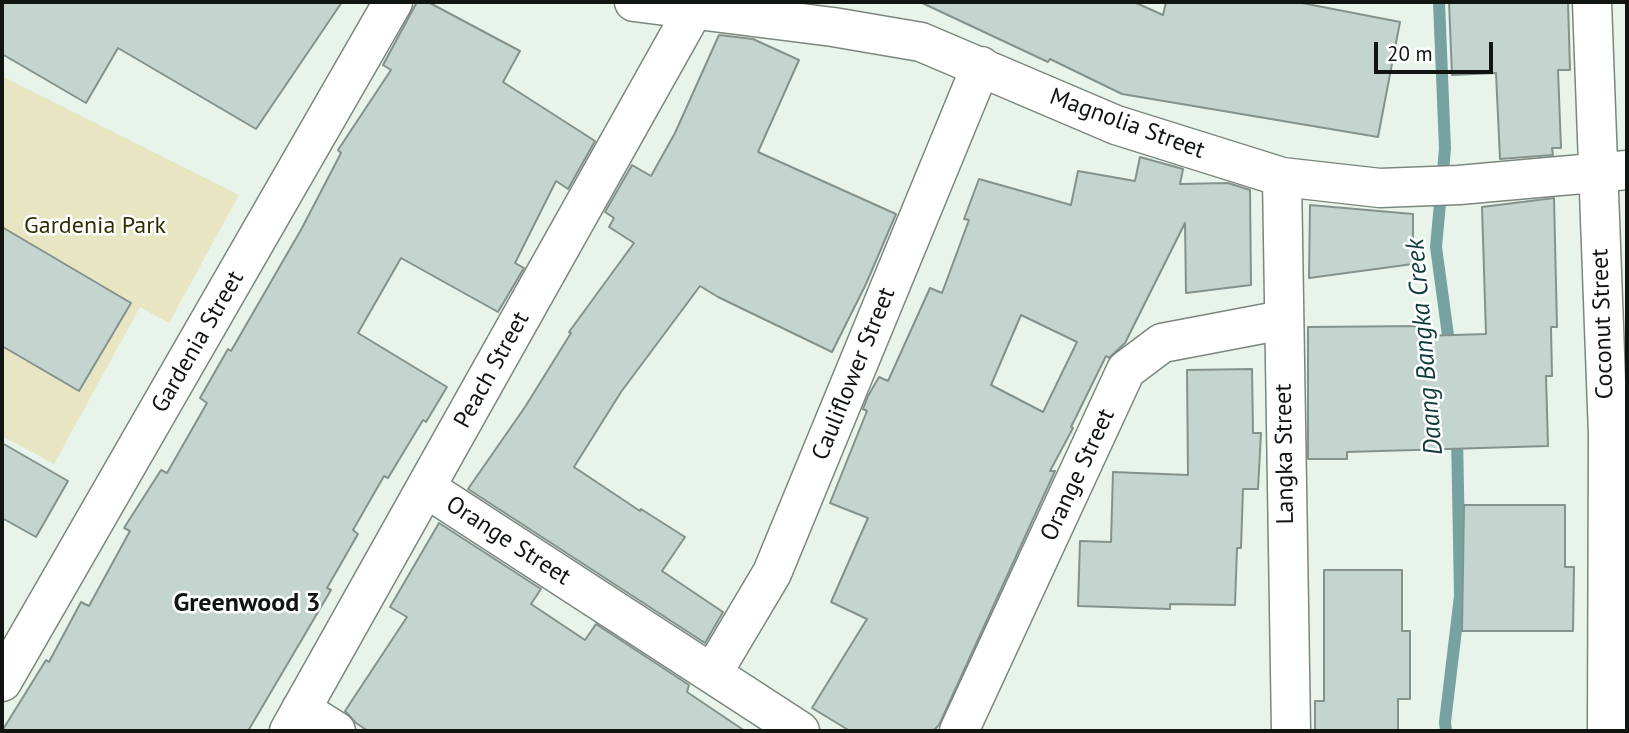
<!DOCTYPE html>
<style>
body{margin:0}
#map{position:relative;width:1629px;height:733px;overflow:hidden;background:#e8f4ea;font-family:"PT Sans",sans-serif}
canvas{display:block}
.frame{position:absolute;inset:0;border:4px solid #111512;pointer-events:none}
.scale{position:absolute;left:1374px;top:42px;width:119px;height:32px;box-sizing:border-box;border:4px solid #111512;border-top:0;padding-left:9px;font-size:21px;line-height:24px;white-space:nowrap;color:#111512;-webkit-text-stroke:5px #fff;paint-order:stroke}
</style>
<div id="map">
<canvas width="1629" height="733"></canvas>
<div class="frame"></div>
<div class="scale">20 m</div>
</div>
<script>
const c = document.querySelector('canvas').getContext('2d');
c.lineJoin = 'round';
function paint(path, color) { c.fillStyle = color; c.fill(path, 'evenodd'); }
const poly = rows => new Path2D(rows.map(r => 'M' + r).join(''));
function strokePath(path, color, width, dash) { c.strokeStyle = color; c.lineWidth = width; c.lineCap = dash ? 'butt' : 'round'; c.setLineDash(dash || []); c.stroke(path); }
function drawText(font, color, halo, rows, align = 'center') {
  c.font = font + ' "PT Sans",sans-serif'; c.lineWidth = 5; c.setLineDash([]); c.textBaseline = 'middle'; c.strokeStyle = halo; c.fillStyle = color; for (const [text, x, y, turn = 0] of rows) {
    c.save(); c.translate(x, y); c.rotate((+turn || 0) * Math.PI / 180); c.textAlign = isNaN(turn) ? turn : align; if (halo) c.strokeText(text, 0, 0); c.fillText(text, 0, 0); c.restore();
  }
}
paint(poly([
 [2,76,239,195,169,323,140,307,54,464,2,436]
]), '#e8e5c2');
strokePath(poly([
 [1439,2,1445,149,1436,247,1450,350],
 [1446,731,1445,722,1460,596,1457,434]
]), '#76a2a2', 12);
const building = poly([
 [2,2,342,2,256,129,118,48,86,103,2,54,2,2],
 [417,2,428,2,520,51,503,82,595,141,568,189,556,181,515,263,524,268,498,312,401,258,358,333,447,387,426,422,423,420,388,478,384,476,353,530,358,534,327,588,331,590,248,731,2,731,46,660,49,662,81,602,89,606,130,531,124,528,161,470,167,473,207,403,200,398,228,349,231,351,302,228,341,153,338,150,391,70,383,65,417,2],
 [920,2,1134,2,1163,15,1166,2,1297,2,1400,22,1378,137,1122,94,1050,59,1048,62,920,2],
 [1449,2,1568,2,1570,70,1558,70,1561,148,1552,148,1553,155,1500,159,1496,73,1452,75,1449,2],
 [719,35,753,39,799,60,758,152,896,214,866,284,832,352,718,297,700,286,621,392,574,467,640,511,641,509,685,537,662,571,723,612,705,643,468,489,525,407,571,333,569,332,634,243,609,227,614,218,605,212,632,165,651,176,675,133,719,35],
 [1140,157,1183,169,1180,184,1228,183,1250,190,1251,285,1186,293,1185,223,1125,343,1109,358,1106,356,1071,427,1073,428,1050,471,1055,471,939,725,933,731,850,731,812,708,867,619,831,602,868,518,830,503,867,411,863,409,868,396,879,377,888,381,930,288,942,293,969,220,964,219,979,179,1071,205,1078,171,1135,181,1140,157],
 [1021,315,1077,342,1043,412,991,385,1021,315],
 [1554,198,1557,327,1551,327,1552,376,1546,376,1548,446,1347,452,1347,459,1308,459,1308,327,1422,326,1422,336,1486,334,1482,207,1554,198],
 [1310,205,1413,214,1413,264,1309,278,1310,205],
 [2,227,131,303,79,391,2,346,2,227],
 [1252,369,1253,433,1261,433,1258,489,1243,489,1241,548,1237,548,1235,605,1170,604,1170,609,1078,606,1080,541,1111,542,1113,472,1188,475,1187,370,1252,369],
 [2,443,68,481,36,537,2,518,2,443],
 [1464,505,1565,505,1565,567,1574,567,1573,631,1462,631,1464,505],
 [439,523,541,589,531,604,585,640,596,624,689,685,687,692,745,731,368,731,356,723,345,711,407,617,390,607,439,523],
 [1324,570,1402,570,1402,631,1410,631,1410,699,1398,699,1398,731,1315,731,1315,701,1324,701,1324,570]
]);
paint(building, '#c4d4ce');
strokePath(building, '#83928d', 2);
const minor = poly([
 [634,2,833,27,921,42,1116,125,1282,177,1380,188,1459,185,1627,170],
 [1592,2,1608,435,1607,731],
 [1282,177,1291,731],
 [426,488,800,731],
 [712,674,772,573,981,66],
 [2,682,393,2],
 [301,709,336,731],
 [289,731,694,9],
 [959,731,1126,370,1162,343,1283,320]
]);
strokePath(minor, '#7b867d', 41);
strokePath(minor, '#fff', 38);
drawText('24px', '#111512', '#fff', [
 ["Magnolia Street",1127,124,20],
 ["Coconut Street",1603,324,-92],
 ["Gardenia Street",198,342,-60],
 ["Peach Street",492,370,-61],
 ["Cauliflower Street",854,374,-68],
 ["Langka Street",1285,454,-91],
 ["Orange Street",1078,475,-65],
 ["Orange Street",508,541,33]
]);
drawText('24px', '#332e00', '#fff', [
 ["Gardenia Park",95,226]
]);
drawText('italic 26px', '#0f3b3b', '#fff', [
 ["Daang Bangka Creek",1425,347,-95]
]);
drawText('bold 26px', '#111512', '#fff', [
 ["Greenwood 3",247,604]
]);
</script>
